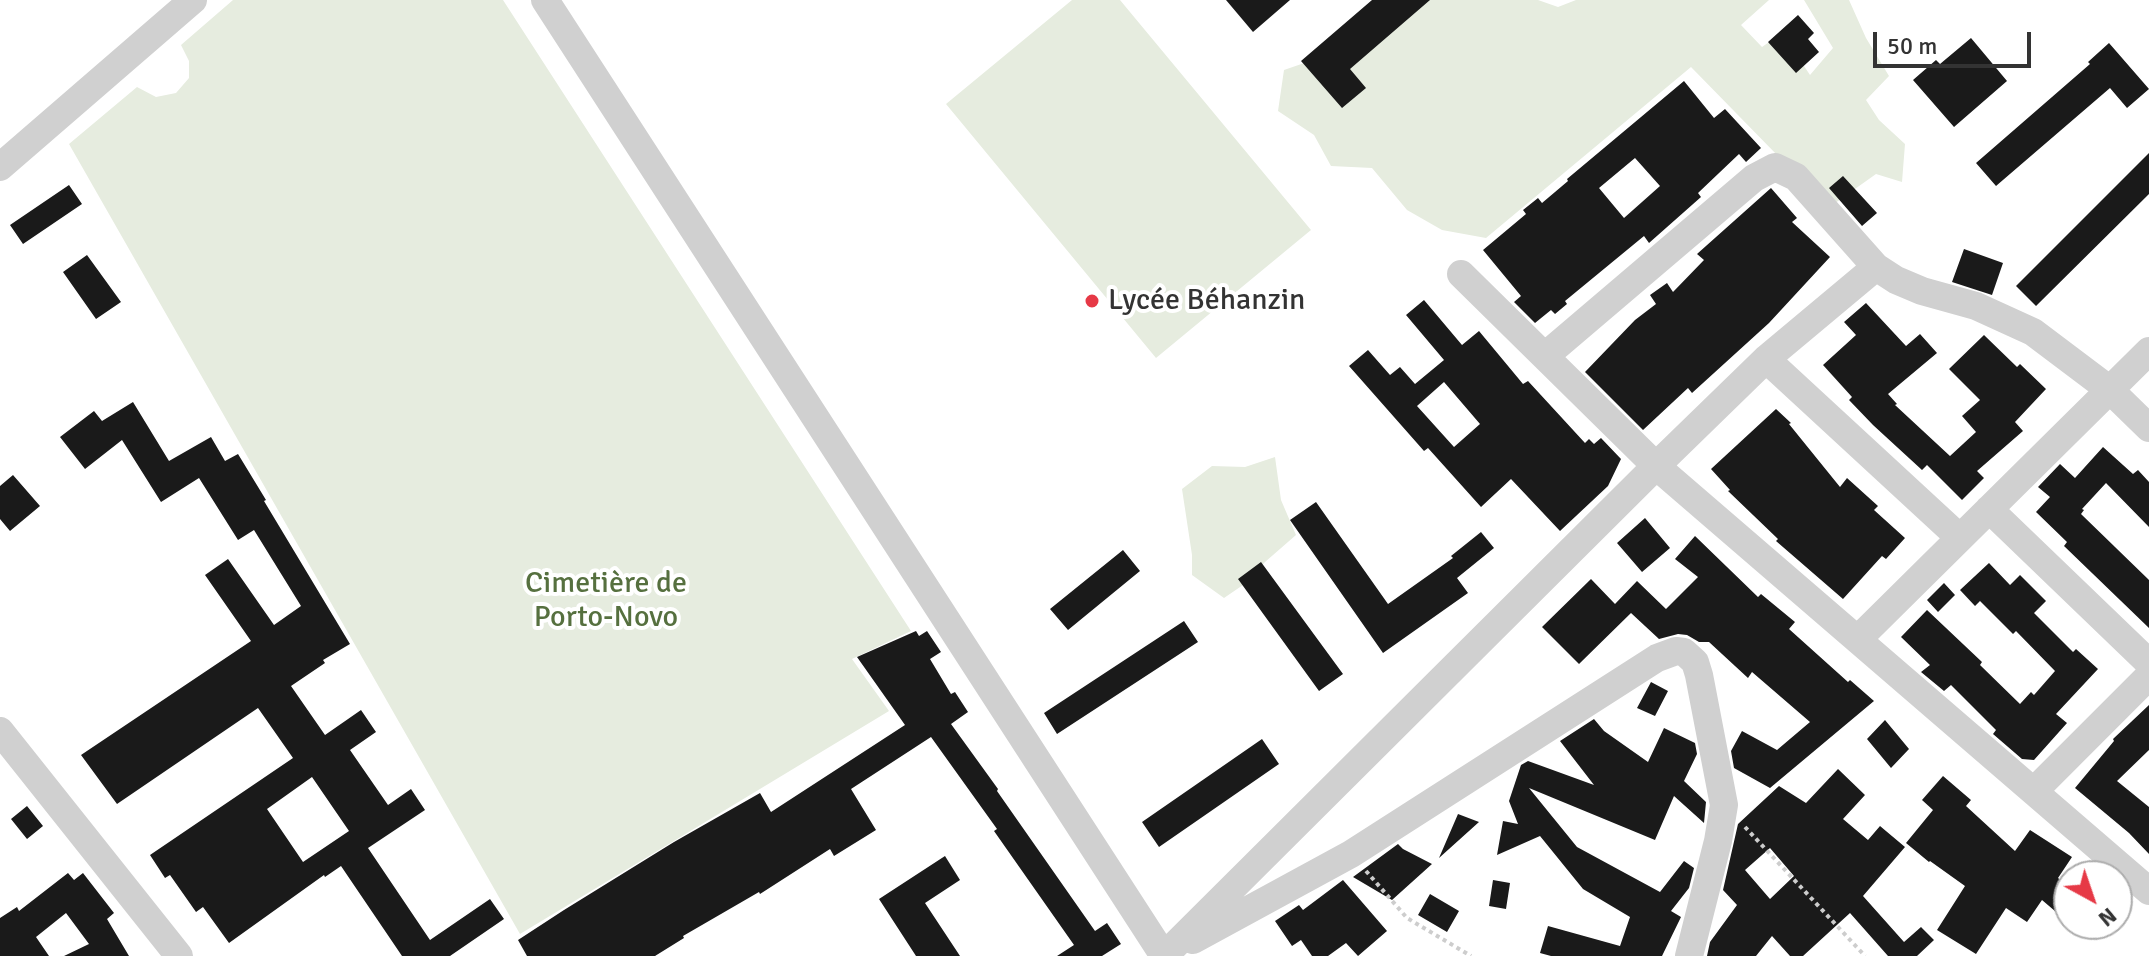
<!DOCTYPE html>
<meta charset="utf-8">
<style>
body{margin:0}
#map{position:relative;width:2149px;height:956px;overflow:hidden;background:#fff;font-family:Signika,sans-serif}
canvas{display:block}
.north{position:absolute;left:2053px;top:860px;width:80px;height:80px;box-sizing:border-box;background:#fff;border:2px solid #adadad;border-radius:50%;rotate:140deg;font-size:22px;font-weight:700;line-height:32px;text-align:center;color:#333}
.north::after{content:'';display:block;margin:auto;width:28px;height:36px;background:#e63946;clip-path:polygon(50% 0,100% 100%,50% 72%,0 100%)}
.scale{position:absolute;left:1873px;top:32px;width:158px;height:36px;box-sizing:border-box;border:4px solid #333;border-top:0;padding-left:10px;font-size:24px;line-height:28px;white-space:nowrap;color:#333;-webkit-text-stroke:6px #fff;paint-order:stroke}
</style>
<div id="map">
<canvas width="2149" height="956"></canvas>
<div class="north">N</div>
<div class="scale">50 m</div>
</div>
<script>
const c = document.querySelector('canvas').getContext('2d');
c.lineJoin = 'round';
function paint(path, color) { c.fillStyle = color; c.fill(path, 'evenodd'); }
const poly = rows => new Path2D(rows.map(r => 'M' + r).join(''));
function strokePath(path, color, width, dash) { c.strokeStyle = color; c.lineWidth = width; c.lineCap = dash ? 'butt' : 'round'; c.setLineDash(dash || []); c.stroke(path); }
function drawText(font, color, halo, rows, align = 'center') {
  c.font = font + ' Signika,sans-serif'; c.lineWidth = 8; c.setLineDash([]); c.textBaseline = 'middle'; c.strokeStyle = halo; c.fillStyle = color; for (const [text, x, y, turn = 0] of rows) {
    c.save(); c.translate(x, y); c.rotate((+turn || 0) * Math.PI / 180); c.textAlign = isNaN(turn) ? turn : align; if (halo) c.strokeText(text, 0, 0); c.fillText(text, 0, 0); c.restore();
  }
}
paint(poly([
 [233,0,503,0,911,631,852,659,889,711,520,934,69,144,137,87,156,97,176,93,189,78,189,61,181,45],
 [1072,0,1120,0,1311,230,1156,358,946,104],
 [1422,0,1538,0,1558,7,1576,0,1769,0,1741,25,1762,47,1782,33,1810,75,1833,48,1804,0,1849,0,1866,38,1889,76,1866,100,1879,120,1905,144,1902,182,1876,174,1831,206,1779,157,1691,67,1486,238,1442,230,1407,210,1372,168,1331,166,1314,135,1278,111,1284,70,1313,60],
 [1275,457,1281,500,1296,535,1265,562,1243,585,1224,598,1192,575,1192,555,1182,489,1212,466,1245,467]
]), '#e6ecdf');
paint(poly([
 [1226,0,1290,0,1253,32],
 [1372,0,1430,0,1350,69,1366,88,1342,108,1301,61],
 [1798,15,1814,33,1808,39,1819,52,1796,73,1768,42],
 [1971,38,2007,81,1954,127,1913,80,1936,60,1940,64],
 [2109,43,2149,89,2127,108,2110,88,1996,186,1976,163,2090,64,2088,62],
 [1684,81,1714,118,1725,109,1761,148,1746,162,1739,154,1698,193,1701,197,1649,243,1644,236,1565,301,1567,304,1555,314,1551,310,1535,323,1514,302,1521,296,1483,250,1526,214,1523,210,1538,198,1542,203,1568,181,1567,179],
 [1635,158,1660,186,1624,218,1599,188],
 [2149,153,2149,194,2036,306,2016,286],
 [1843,176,1877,213,1862,226,1829,188],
 [69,185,82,204,23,244,10,225],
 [1771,188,1797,218,1792,222,1830,257,1769,323,1692,393,1688,388,1643,430,1585,372,1635,320,1656,304,1650,295,1667,283,1673,292,1704,260,1697,254],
 [1964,249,2003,263,1992,295,1952,282],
 [87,255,121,302,96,319,63,272],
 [1424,300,1462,345,1479,331,1523,384,1528,381,1585,443,1589,439,1594,444,1601,438,1621,459,1608,486,1560,531,1511,479,1481,507,1428,448,1424,451,1349,366,1368,350,1390,375,1400,367,1415,384,1444,360,1406,315],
 [1444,382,1480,424,1454,447,1417,406],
 [1866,303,1906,346,1920,334,1937,353,1888,394,1897,404,1895,405,1950,456,1976,432,1962,416,1980,400,1949,369,1984,335,2017,367,2020,364,2046,389,2015,422,2023,431,1977,471,1984,478,1962,500,1927,465,1922,470,1873,425,1849,400,1852,397,1823,365,1856,335,1844,322],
 [133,402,169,461,211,437,225,461,238,454,266,500,264,501,350,644,323,660,325,663,291,686,325,735,361,710,376,732,350,750,388,805,411,789,425,810,368,848,430,940,490,899,504,919,450,956,402,956,341,866,325,877,324,875,229,943,203,907,196,912,170,875,165,878,150,855,293,758,258,708,117,804,81,755,251,641,205,575,228,559,274,625,301,606,254,530,238,540,199,478,161,502,122,440,85,469,60,437,94,411,102,421],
 [312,777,349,831,303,862,267,809],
 [1776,409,1791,423,1789,424,1840,487,1847,478,1878,506,1874,510,1905,538,1886,559,1882,556,1843,599,1776,541,1778,539,1728,491,1730,490,1711,469],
 [2103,447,2133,474,2138,470,2149,482,2149,527,2106,483,2082,509,2084,510,2081,514,2149,580,2149,628,2064,546,2067,542,2036,512,2050,497,2038,487,2060,464,2075,478],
 [13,475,40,506,10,531,0,519,0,486],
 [1316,502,1388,604,1453,558,1451,556,1481,532,1494,548,1457,578,1468,593,1383,653,1290,520],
 [1645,518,1670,548,1642,572,1617,543],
 [1695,536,1758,597,1761,594,1795,622,1789,629,1848,682,1850,680,1874,701,1770,788,1734,768,1731,751,1742,731,1777,750,1810,722,1752,672,1748,678,1709,642,1699,642,1687,635,1678,634,1659,639,1631,613,1579,664,1542,627,1591,579,1615,604,1637,581,1666,609,1698,577,1675,559],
 [1123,550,1140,571,1068,630,1050,609],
 [1261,562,1343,674,1319,691,1238,579],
 [1989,563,2010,585,2020,575,2046,601,2034,613,2073,652,2076,649,2098,669,2056,714,2067,723,2034,760,2022,759,1993,734,1996,730,1951,685,1944,691,1921,672,1930,665,1901,637,1927,610,1982,662,1980,665,2020,704,2031,692,2034,695,2055,671,2016,631,2013,634,1980,601,1975,606,1960,590],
 [1944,583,1955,595,1938,612,1927,600],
 [1184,621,1198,642,1057,734,1044,713],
 [916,631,919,636,927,631,941,652,930,659,951,694,955,692,968,712,951,724,998,789,997,791,1095,931,1107,923,1121,944,1102,956,1057,956,1074,945,994,831,997,829,931,737,851,789,876,830,834,856,830,849,760,894,759,892,683,936,684,938,655,956,527,956,518,940,564,910,674,842,760,793,771,812,905,725,857,657],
 [1651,682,1668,691,1655,716,1637,708],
 [2149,705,2149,750,2117,781,2149,807,2149,854,2129,833,2075,788,2114,741,2113,739],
 [1594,719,1604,731,1648,762,1664,728,1695,743,1697,754,1684,781,1706,802,1704,823,1674,796,1655,840,1529,788,1577,847,1660,892,1684,861,1694,868,1689,888,1671,911,1681,917,1662,956,1551,956,1540,953,1548,926,1620,946,1630,917,1583,889,1540,836,1497,855,1503,821,1518,824,1509,801,1521,765,1528,761,1594,785,1560,741],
 [1885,720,1909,749,1891,768,1867,739],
 [1262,739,1279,764,1159,847,1142,822],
 [1838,769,1865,795,1843,819,1868,840,1880,826,1905,847,1863,896,1904,942,1921,927,1934,940,1917,956,1888,956,1850,913,1803,956,1790,956,1772,936,1756,956,1707,956,1710,942,1737,905,1723,890,1738,824,1779,786,1806,803],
 [1770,848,1794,876,1770,899,1745,870],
 [1943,776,1971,800,1966,806,2015,851,2030,830,2072,857,2058,878,2069,887,2069,923,2042,900,2027,922,2006,908,1976,954,1937,930,1965,886,1930,861,1929,862,1906,843,1933,810,1922,800],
 [27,806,43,826,27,839,11,819],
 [1458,814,1479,822,1439,858],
 [1398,844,1403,849,1432,864,1392,900,1353,877],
 [945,856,960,880,925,903,960,956,916,956,879,899],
 [68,873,74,880,83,873,114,913,107,919,129,956,64,956,89,944,66,913,36,937,49,956,0,956,0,918,17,907,19,911],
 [1343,880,1387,931,1358,956,1346,943,1328,956,1312,956,1301,940,1292,946,1275,921,1299,905,1303,910],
 [1493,880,1510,883,1506,909,1489,906],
 [1430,894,1459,911,1447,932,1418,915]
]), '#1a1a1a');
strokePath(poly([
 [1745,827,1865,956],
 [1366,871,1407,918,1471,956]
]), '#cdcdcd', 4, [4, 4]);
strokePath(poly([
 [545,0,1164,956],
 [0,167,193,0],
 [1461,274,1656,466,2149,891],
 [1545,356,1754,178,1775,167,1796,177,1876,267,1896,280,1922,291,1976,306,2033,332,2110,390,2149,428],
 [1766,359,1960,538],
 [1989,509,2149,663],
 [1858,639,2149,351],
 [0,731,179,956],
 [2034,791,2149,676],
 [1193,940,1351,854,1657,658,1676,651,1684,652,1695,662,1699,675,1724,805,1718,841,1689,956],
 [1164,956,1656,466,1766,359,1876,267]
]), '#d0d0d0', 28);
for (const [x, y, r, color] of [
 [1092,301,8,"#e63946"]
]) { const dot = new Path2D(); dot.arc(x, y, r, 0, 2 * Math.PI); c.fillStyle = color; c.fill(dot); strokePath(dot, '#fff', 3); }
drawText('30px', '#333', '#fff', [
 ["Lycée Béhanzin",1108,301]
], 'left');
drawText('30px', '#56703f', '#fff', [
 ["Cimetière de",606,584],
 ["Porto-Novo",606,618]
]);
</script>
